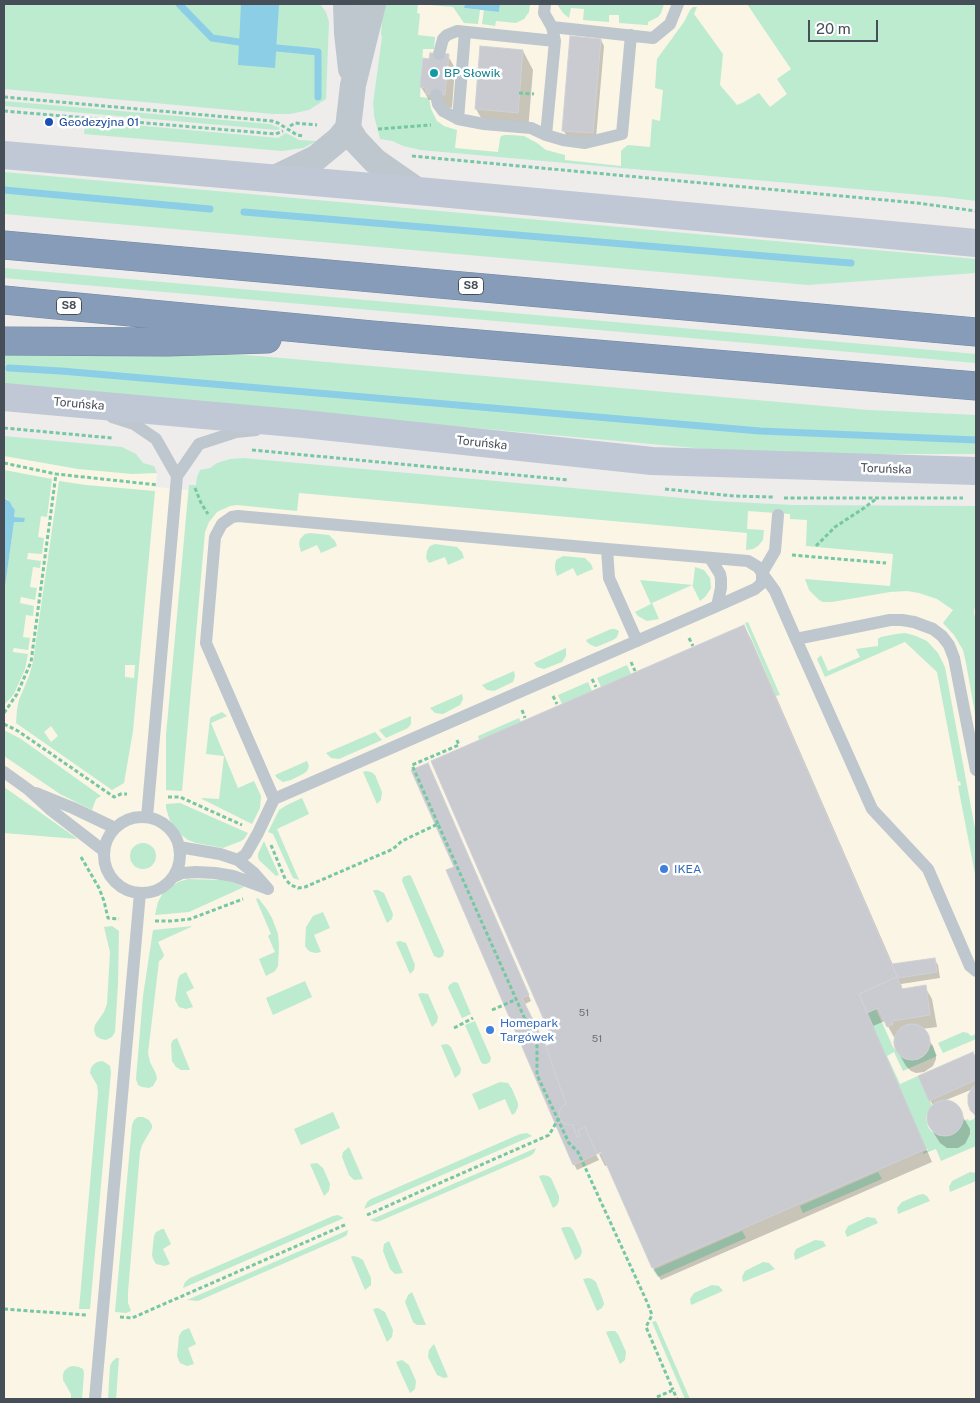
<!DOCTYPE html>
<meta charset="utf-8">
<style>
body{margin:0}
#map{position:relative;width:980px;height:1403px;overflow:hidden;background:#efecec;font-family:"Public Sans",sans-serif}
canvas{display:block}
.frame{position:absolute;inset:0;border:5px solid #464e58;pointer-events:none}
.scale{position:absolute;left:808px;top:20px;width:70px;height:22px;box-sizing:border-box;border:2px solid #464e58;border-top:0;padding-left:6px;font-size:15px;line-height:18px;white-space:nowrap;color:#464e58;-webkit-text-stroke:4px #fff;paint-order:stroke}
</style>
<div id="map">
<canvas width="980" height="1403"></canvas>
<div class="frame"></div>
<div class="scale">20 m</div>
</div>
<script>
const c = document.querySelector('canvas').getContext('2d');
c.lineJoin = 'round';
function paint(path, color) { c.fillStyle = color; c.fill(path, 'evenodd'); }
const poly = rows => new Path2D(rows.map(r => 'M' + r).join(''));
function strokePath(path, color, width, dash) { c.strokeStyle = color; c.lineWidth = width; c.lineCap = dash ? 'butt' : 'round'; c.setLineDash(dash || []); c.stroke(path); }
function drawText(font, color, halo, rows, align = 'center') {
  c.font = font + ' "Public Sans",sans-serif'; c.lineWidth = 5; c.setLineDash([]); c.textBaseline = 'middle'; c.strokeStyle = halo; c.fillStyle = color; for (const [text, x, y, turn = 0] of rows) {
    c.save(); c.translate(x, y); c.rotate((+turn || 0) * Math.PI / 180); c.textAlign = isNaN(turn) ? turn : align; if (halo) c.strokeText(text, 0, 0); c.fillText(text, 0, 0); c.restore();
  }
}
paint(poly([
 [383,4,855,4,890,192,420,150,403,146,392,141,380,139,374,116,373,103,382,37,381,34],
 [4,440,126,451,157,473,156,487,188,490,196,485,795,512,976,536,976,1399,4,1399]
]), '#faf5e5');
paint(poly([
 [4,4,320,4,326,12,329,22,326,99,309,110,290,114,273,114,4,89],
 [383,4,465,4,464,8,480,10,478,24,464,23,453,7,418,4,417,13,420,14,418,35,435,37,434,49,423,49,420,97,429,98,431,109,437,121,444,126,457,130,455,148,498,152,500,139,501,136,505,135,511,135,524,136,537,143,546,150,565,155,565,160,621,166,621,151,624,148,628,145,650,147,652,119,660,121,663,90,655,88,657,59,684,22,690,10,693,7,697,7,694,14,723,54,720,85,737,105,744,102,759,93,770,107,787,94,777,79,791,69,747,4,976,4,976,201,944,197,420,150,403,146,392,141,380,139,374,116,373,103,382,37,381,34],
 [500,4,530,4,529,12,524,19,516,23,496,21,495,26,482,24,484,10,499,12],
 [557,4,664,4,661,13,658,17,648,22,648,25,646,25,619,23,619,15,609,15,609,22,583,20,584,9,571,8,569,18,563,13],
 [4,101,270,124,280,128,277,130,4,106],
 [89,121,278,138,286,133,299,140,317,141,303,148,282,151,84,134,85,124],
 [4,172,976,259,976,273,808,285,4,214],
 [4,268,976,354,976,363,4,278],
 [4,352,213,353,259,356,869,410,976,415,976,454,831,454,706,449,4,385],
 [4,436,122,447,136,454,143,463,154,466,157,473,132,474,78,469,4,456],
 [243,458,715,501,793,505,976,506,976,601,974,612,976,623,976,719,966,663,963,650,954,635,943,623,953,610,937,599,919,593,907,591,890,592,832,602,823,602,819,600,809,590,805,579,890,586,893,554,806,546,807,520,790,519,790,514,748,511,747,529,764,530,763,540,758,546,753,549,746,550,747,533,299,493,297,511,237,505,230,506,217,512,209,522,205,532,182,791,166,790,166,735,189,485,196,485,197,477,200,470,210,468,217,463,230,459],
 [4,470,52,479,47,517,41,516,38,537,44,538,42,554,28,553,27,559,41,561,40,568,33,567,30,587,37,588,35,600,21,597,20,603,34,606,33,616,26,615,23,637,30,638,28,650,14,648,13,650,13,652,28,654,25,669,14,694,4,705,4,594,14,521,25,519,14,517,15,510,7,499,4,498],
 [59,481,86,485,155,491,133,731,124,783,112,790,16,723,17,709,19,700,29,676,33,662],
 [125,665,135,665,134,678,125,677],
 [51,726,58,736,51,742,44,732],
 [310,533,329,535,335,541,337,546,321,553,317,545,301,552,299,544,300,539,305,534],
 [435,544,457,547,462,552,464,558,448,565,445,557,429,563,426,558,427,551,430,546],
 [563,556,585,558,591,564,593,569,577,576,573,568,557,576,555,569,555,565,556,560],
 [695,567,704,570,710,578,711,588,706,596,700,601,692,585,652,603,659,619,647,621,638,616,635,612,651,604,640,580,693,585],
 [748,622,780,695,776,696,745,623],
 [611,629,615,629,619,631,617,637,613,640,596,647,591,645,587,642,586,640],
 [905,633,916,636,927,641,938,653,945,667,976,834,976,879,958,786,961,785,960,781,958,782,937,672,905,642,825,677,817,659,821,655,828,671,860,657,856,649,878,646,878,639,881,637,896,634],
 [566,648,566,656,562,662,544,669,537,667,534,663],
 [627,665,631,674,601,687,597,678],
 [514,671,515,676,513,682,494,691,487,690,482,685],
 [588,682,592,691,562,704,558,695],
 [462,694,463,699,460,705,443,714,435,713,430,708],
 [222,712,227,716,211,723,238,788,254,781,261,796,260,808,252,824,202,799,202,798,219,799,224,756,206,754,210,719,211,717],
 [411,716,411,724,408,728,386,738,379,730],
 [519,718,521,722,479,740,478,736],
 [4,730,21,739,101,796,96,799,92,810,60,794,4,756],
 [375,732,382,740,339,759,331,758,326,753],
 [307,761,309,766,307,771,303,774,291,780,283,782,277,778,275,775],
 [366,771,371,772,375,775,382,792,381,800,377,804,363,772],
 [4,787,75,837,77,839,4,833],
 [302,798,309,814,277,829,299,880,293,878,273,834,268,832,279,810,287,805],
 [180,803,248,833,244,839,241,841,223,848,196,843,188,840,180,834,170,821,166,808,166,804],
 [264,841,279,875,276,876,259,860,258,857,258,854],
 '130 856a13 13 0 1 1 26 0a13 13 0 1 1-26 0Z',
 [409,875,411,876,444,951,443,956,439,958,434,956,402,881,403,877],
 [188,879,221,880,229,881,244,887,189,912,155,915,158,902,163,893,178,882],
 [373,890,378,890,384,893,393,914,392,919,387,923],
 [258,898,266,908,272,918,278,934,279,946,278,966,275,971,266,976,259,959,275,952,268,936,271,934,256,899],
 [323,912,330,928,314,935,321,952,316,953,311,952,308,950,305,946,306,927,313,916],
 [112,926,119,931,118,984,115,1032,112,1037,106,1040,101,1039,96,1036,94,1030,95,1025,104,1012,107,1004,110,952,104,927],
 [193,926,158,942,164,955,162,959,159,961,148,1053,150,1062,156,1074,157,1079,153,1086,149,1088,142,1087,138,1085,136,1079,143,996,153,930],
 [400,941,406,943,415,965,414,970,410,974,396,942],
 [186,972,194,988,186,992,193,1007,186,1009,179,1007,175,1000,178,979,180,975],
 [305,981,312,997,273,1015,266,998],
 [454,982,458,983,471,1014,462,1018,448,988,449,985],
 [422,993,428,994,438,1017,437,1022,432,1027,418,994],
 [876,1009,893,1047,902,1058,908,1060,917,1060,926,1054,929,1046,932,1045,937,1056,903,1071,894,1052,887,1056,900,1084,918,1076,932,1105,927,1114,926,1118,928,1127,931,1131,939,1136,951,1135,958,1131,963,1121,968,1119,969,1121,974,1119,975,1116,976,1116,976,1146,941,1161,936,1149,923,1154,923,1152,928,1150,928,1149,926,1149,867,1013],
 [475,1021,491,1058,490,1062,486,1064,483,1064,481,1062,465,1025],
 [976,1030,976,1039,943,1053,938,1043,963,1032,968,1033,971,1036,976,1034,975,1031],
 [177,1038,190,1070,181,1070,176,1067,172,1061,171,1044,173,1040],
 [447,1044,451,1047,461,1069,460,1074,455,1078,441,1045],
 [102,1061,106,1063,110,1066,111,1072,90,1309,79,1309,98,1092,97,1085,90,1073,91,1068,93,1065,97,1062],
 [500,1082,508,1083,512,1089,518,1103,518,1107,515,1113,512,1115,505,1099,479,1110,472,1094],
 [333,1112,340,1128,301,1145,294,1129],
 [138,1117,143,1117,149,1120,152,1125,152,1128,142,1145,140,1152,128,1292,128,1303,131,1311,126,1313,115,1312,132,1125,134,1120],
 [527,1133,532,1136,364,1209,367,1202,371,1199,520,1134],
 [349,1147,363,1179,354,1180,349,1175,342,1157,343,1152],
 [536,1148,534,1153,530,1156,380,1221,376,1222,370,1220],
 [317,1163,323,1168,330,1184,329,1191,324,1196,310,1164],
 [878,1172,882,1179,803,1213,800,1206],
 [970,1172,976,1173,976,1181,950,1192,949,1187,952,1181],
 [543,1175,548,1176,551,1178,559,1196,559,1201,557,1205,553,1208,539,1176],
 [923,1194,927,1196,930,1201,898,1214,897,1208,902,1202,918,1195],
 [338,1215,344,1218,183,1288,185,1282,190,1278,333,1216],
 [867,1217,875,1218,878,1223,847,1237,845,1232,848,1226],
 [565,1227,570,1227,573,1230,581,1248,582,1252,580,1257,575,1260,561,1228],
 [162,1229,164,1229,171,1244,163,1249,170,1264,165,1266,156,1264,153,1259,152,1255,154,1236,156,1232],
 [348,1230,347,1235,342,1238,198,1301,187,1300],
 [742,1231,746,1238,658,1277,653,1270],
 [815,1240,823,1241,826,1246,795,1260,794,1254,796,1249],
 [389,1241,403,1273,395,1274,390,1269,383,1251,384,1244],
 [353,1256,358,1257,363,1260,371,1278,371,1285,365,1290,351,1257],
 [763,1262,769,1263,775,1269,743,1282,742,1277,745,1271],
 [588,1278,592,1279,596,1282,603,1300,604,1304,602,1308,597,1311,583,1279],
 [712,1285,719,1286,723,1291,691,1305,690,1299,694,1293],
 [412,1292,426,1325,417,1325,413,1322,405,1302,408,1295],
 [378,1308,385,1312,393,1330,392,1337,387,1342,373,1309],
 [656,1321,690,1399,685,1399,652,1322],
 [189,1328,196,1344,188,1348,194,1364,187,1366,180,1363,177,1356,179,1336,182,1331],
 [610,1331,615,1331,618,1334,626,1352,625,1360,620,1364,606,1332],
 [434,1344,448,1377,444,1378,437,1375,428,1357,429,1350],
 [116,1358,119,1358,116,1399,108,1399,110,1366,112,1362],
 [402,1360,409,1365,416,1381,415,1389,410,1393,396,1362],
 [73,1366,79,1367,83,1369,84,1373,82,1399,71,1399,71,1394,63,1380,63,1375,64,1371,69,1367]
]), '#bcebd0');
paint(poly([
 [241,4,279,4,275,68,238,65],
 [465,4,500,4,499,12,464,8],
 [4,498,10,502,12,506,15,510,14,517,25,518,24,522,14,522,4,594]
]), '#8bcee6');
paint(poly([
 [601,40,604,46,596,138,567,136,563,130],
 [523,51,533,70,528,131,487,128,476,109],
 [448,56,455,68,452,108,434,106,431,100,429,100,421,87],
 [744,627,751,639,893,965,935,960,938,965,940,978,901,984,903,990,925,987,932,999,937,1027,922,1029,933,1046,936,1055,936,1059,933,1066,924,1072,916,1073,911,1071,906,1066,898,1052,895,1047,895,1039,885,1021,873,1026,932,1162,661,1280,653,1268,608,1165,605,1166,599,1154,607,1151,593,1149,599,1160,577,1170,574,1164,455,867,430,770,531,1001,525,1004,546,1048,555,1044],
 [973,1053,976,1060,976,1118,971,1109,973,1089,946,1100,957,1106,970,1129,970,1134,965,1144,958,1148,947,1148,940,1143,930,1127,927,1118,929,1110,933,1105,930,1100]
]), '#0003');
strokePath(poly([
 [179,4,212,38,239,42],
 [277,48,318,52,318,97],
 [4,190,210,209],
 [244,212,813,260,851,263],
 [9,368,61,371,760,431,976,440]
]), '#8bcee6', 7);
const building = poly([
 [570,36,601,39,593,133,562,131,570,36],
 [480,46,523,50,518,113,475,109,480,46],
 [430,53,449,54,445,95,426,94,426,88,420,87,423,58,429,59,430,53],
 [744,625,897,977,859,994,926,1149,652,1268,601,1152,597,1154,585,1127,578,1130,580,1136,577,1137,573,1125,565,1124,559,1118,560,1109,566,1104,546,1046,554,1043,431,761,744,625],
 [428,763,529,995,522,998,546,1046,566,1104,560,1109,559,1118,565,1124,573,1125,577,1137,580,1136,578,1130,585,1127,597,1154,573,1165,446,870,454,867,411,770,428,763],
 [935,958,937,972,898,978,892,964,935,958],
 [897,977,902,989,926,985,930,1015,892,1021,893,1024,887,1027,878,1008,867,1013,859,994,897,977],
 '894 1042a18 18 0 1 1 36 0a18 18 0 1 1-36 0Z',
 [973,1052,976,1059,976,1080,929,1101,918,1076,973,1052],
 [976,1085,976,1116,970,1110,968,1103,968,1095,972,1088,976,1085],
 '927 1118a18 18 0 1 1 36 0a18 18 0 1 1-36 0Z'
]);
paint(building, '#cacbd1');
strokePath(building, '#d0d2d7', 1);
const motorway = poly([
 [4,245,976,332],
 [4,300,372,335,976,386],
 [4,341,167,342,267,339]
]);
strokePath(motorway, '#7187a4', 29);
strokePath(poly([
 [519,93,534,94],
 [4,97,272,121,278,123,297,135,304,136],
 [4,111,276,134,283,131],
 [290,126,295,123,317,125],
 [378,129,431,125],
 [412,156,917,203,976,211],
 [4,428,112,438],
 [252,450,569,480],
 [4,463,56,474,158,485],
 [195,488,201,503,208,514],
 [665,489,734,496,773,497],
 [784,498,963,498],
 [816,546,835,527,864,508,876,499],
 [792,555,886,563],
 [689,638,693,646],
 [631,662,635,671],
 [592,679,596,687],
 [553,696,557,704],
 [522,710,525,718],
 [4,713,17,694,31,662,56,474],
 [4,724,18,731,114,797,121,794,127,794],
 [168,797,180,797,242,825],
 [438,824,412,765,459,745,456,738],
 [271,845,286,881],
 [81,857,99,888,104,901,108,918,119,919],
 [287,881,291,885,298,888,305,887,393,849,402,841,438,824,537,1046,537,1075,569,1143,578,1152,647,1302,652,1315,646,1327,673,1390],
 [155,921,173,921,190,919,243,899],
 [492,1010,517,999],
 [454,1028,473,1018],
 [367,1215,549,1135,559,1118],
 [4,1309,86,1315],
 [120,1317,132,1318,347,1224],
 [657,1397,673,1390,677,1399]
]), '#76c7a3', 3, [4, 2.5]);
strokePath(poly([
 [552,27,653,38,670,24,678,4],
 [439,54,443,39,447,35,457,31,555,41],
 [436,95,438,104,443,111,458,119,484,124,531,128,546,135,555,41,552,27,544,13,545,4],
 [458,119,465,32],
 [546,135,563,140,585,143,622,134,631,35],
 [112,417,134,424,156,439,177,476],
 [778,515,775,551,762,573,775,591,796,639,890,620,902,620,914,622,933,629,942,636,949,645,954,658,976,770],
 [710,558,720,574,721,579,721,588,717,606],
 [796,639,872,809,928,869,970,966,976,971],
 [4,772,29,790,51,810,104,851],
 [36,793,73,808,115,828],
 [274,799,206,643,215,537,222,524,232,517,238,516,607,549,609,578,637,641],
 [147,817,177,476,199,444,236,432,256,430],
 '104 855a38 38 0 1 1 76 0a38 38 0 1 1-76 0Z',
 [179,847,220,854,238,860,254,873,268,889],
 [238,860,246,854,258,833,274,799,717,606,755,589,761,584,762,580,762,573,758,567,748,561,607,549],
 [173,877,182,873,196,872,215,873,233,876,266,888],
 [95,1399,140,893]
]), '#bec6ce', 12);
strokePath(poly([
 [346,4,347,33,351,69],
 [348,128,356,141,375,161,418,191],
 [273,179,316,158,339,139,348,128,353,85,373,4]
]), '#bec6ce', 26);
strokePath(poly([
 [4,155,429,192,976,243],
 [4,397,304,424,652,461,976,471]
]), '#bfc8d4', 28);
strokePath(motorway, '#869cb9', 28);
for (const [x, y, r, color] of [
 [434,73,5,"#0f9aa8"],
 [49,122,5,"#1a4fb4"],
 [664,869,5,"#3f7fe0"],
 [490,1030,5,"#3f7fe0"]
]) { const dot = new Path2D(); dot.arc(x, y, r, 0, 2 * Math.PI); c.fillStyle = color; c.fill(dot); strokePath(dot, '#fff', 2); }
drawText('10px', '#676d76', null, [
 ["51",584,1013],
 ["51",597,1039]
]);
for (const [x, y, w] of [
 [471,286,25],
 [69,306,25]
]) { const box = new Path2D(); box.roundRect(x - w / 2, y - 8.5, w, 17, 4); c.fillStyle = '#fff'; c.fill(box); strokePath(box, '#464e58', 1); }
drawText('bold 11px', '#464e58', null, [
 ["S8",471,286],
 ["S8",69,306]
]);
drawText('12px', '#0d838f', '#fff', [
 ["BP Słowik",444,73]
], 'left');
drawText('12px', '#164399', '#fff', [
 ["Geodezyjna 01",59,122]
], 'left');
drawText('12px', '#464e58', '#fff', [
 ["Toruńska",79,404,5],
 ["Toruńska",482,443,6],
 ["Toruńska",886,469,2]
]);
drawText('12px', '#366cbe', '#fff', [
 ["IKEA",674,869],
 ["Homepark",500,1023],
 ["Targówek",500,1037]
], 'left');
</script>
